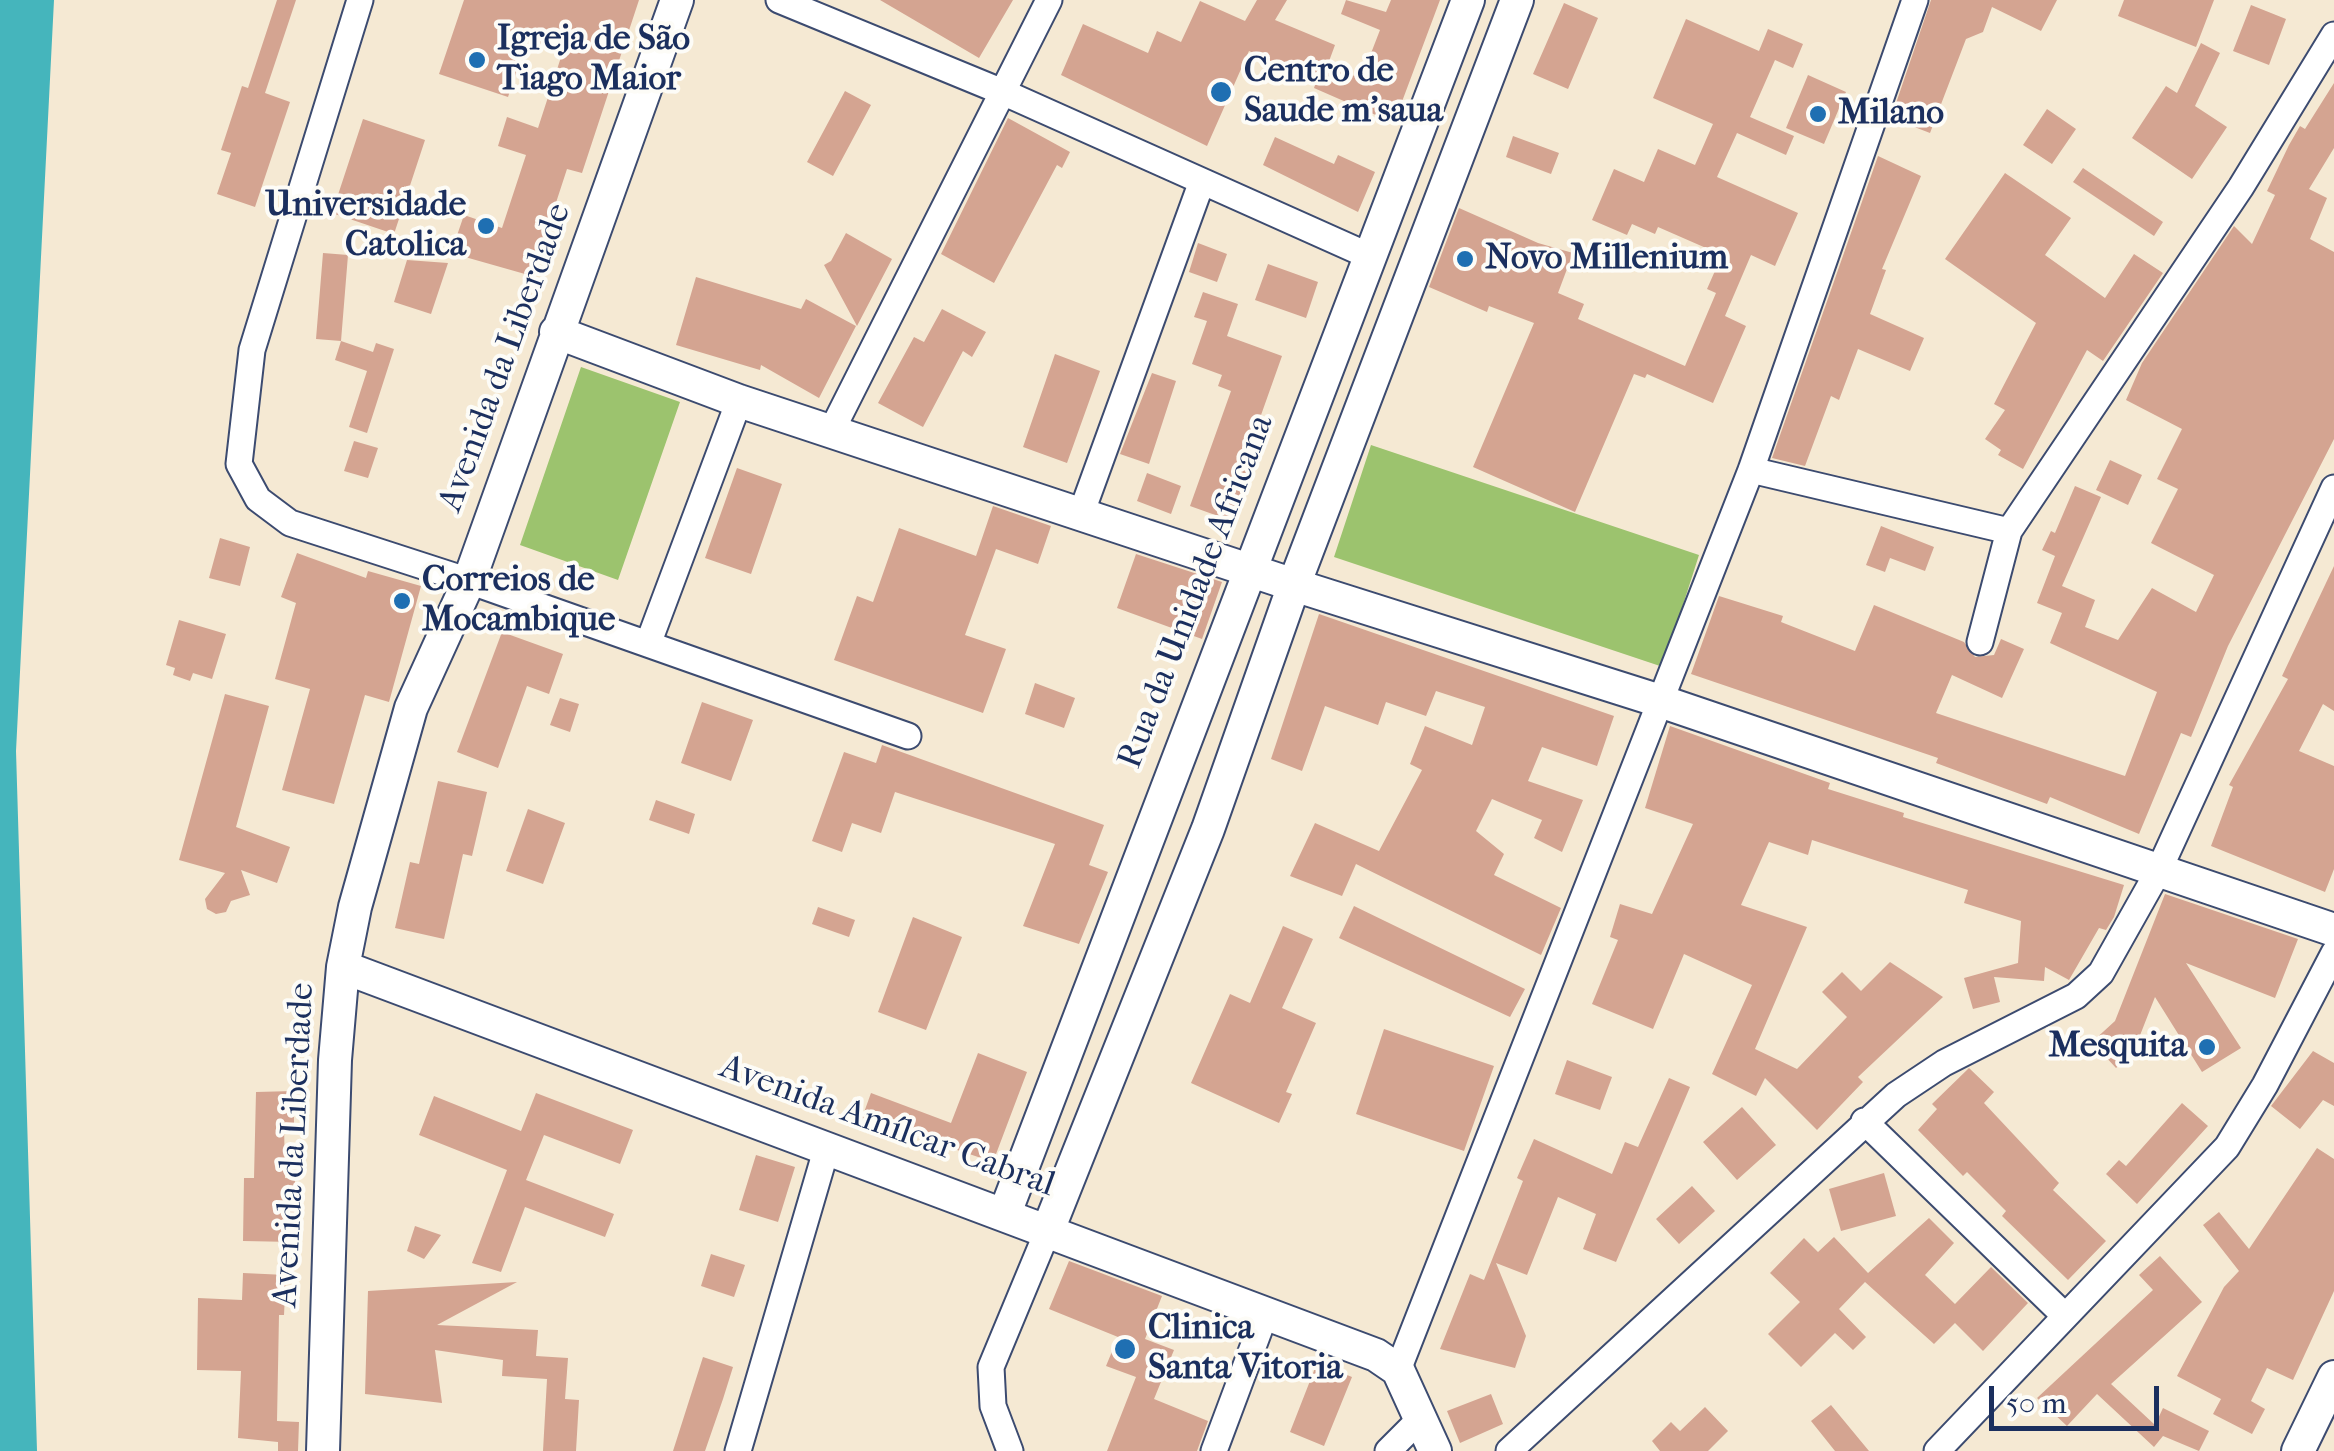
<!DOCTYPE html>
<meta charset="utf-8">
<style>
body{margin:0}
#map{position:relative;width:2334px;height:1451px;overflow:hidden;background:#f5e9d3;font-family:"IM FELL French Canon",serif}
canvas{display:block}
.scale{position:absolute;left:1989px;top:1386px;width:170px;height:45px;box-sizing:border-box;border:5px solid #1b2f5e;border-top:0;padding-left:12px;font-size:30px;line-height:35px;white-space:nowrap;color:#1b2f5e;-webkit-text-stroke:8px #fdfcf7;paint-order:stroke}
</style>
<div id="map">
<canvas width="2334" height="1451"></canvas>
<div class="scale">50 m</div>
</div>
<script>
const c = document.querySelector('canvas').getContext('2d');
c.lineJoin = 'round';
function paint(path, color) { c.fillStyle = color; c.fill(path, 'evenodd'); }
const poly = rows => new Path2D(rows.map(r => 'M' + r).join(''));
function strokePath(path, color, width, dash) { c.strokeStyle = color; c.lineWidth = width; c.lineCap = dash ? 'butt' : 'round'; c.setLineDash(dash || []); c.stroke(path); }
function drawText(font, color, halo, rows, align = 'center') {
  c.font = font + ' "IM FELL French Canon",serif'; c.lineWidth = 8; c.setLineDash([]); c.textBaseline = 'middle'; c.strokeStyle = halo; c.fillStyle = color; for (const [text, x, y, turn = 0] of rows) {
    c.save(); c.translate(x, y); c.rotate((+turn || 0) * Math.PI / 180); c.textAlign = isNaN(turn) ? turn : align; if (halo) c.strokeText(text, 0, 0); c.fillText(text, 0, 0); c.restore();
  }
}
paint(poly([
 [581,367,680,402,618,580,520,545],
 [1371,445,1699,555,1663,667,1334,557]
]), '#9cc36e');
paint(poly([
 [0,0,54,0,16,751,37,1451,0,1451]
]), '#45b5bc');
paint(poly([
 [277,0,296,0,265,93,290,102,255,207,217,194,231,153,221,150,242,86,248,88],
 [464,0,639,0,582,173,567,169,532,276,451,253,464,215,502,228,526,155,498,146,507,117,538,128,563,51,527,39,508,97,439,74],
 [880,0,1013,0,979,58],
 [1257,0,1287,0,1275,20,1335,45,1328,64,1361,79,1380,30,1341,14,1346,0,1386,12,1391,0,1440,0,1394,123,1314,88,1316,82,1249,51,1207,146,1061,75,1083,24,1148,53,1157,31,1181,42,1200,1,1245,21],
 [1931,0,2057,0,2041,31,1992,7,1983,32,1966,39,1930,133,1891,118],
 [2124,0,2214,0,2196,47,2118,16],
 [1564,3,1598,18,1568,89,1533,74],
 [2251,5,2286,19,2269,65,2233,51],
 [1686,19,1759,51,1768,29,1803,44,1793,68,1775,60,1750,117,1794,136,1786,155,1737,133,1717,177,1798,213,1775,266,1751,255,1725,316,1746,326,1713,403,1647,374,1645,378,1634,374,1575,512,1473,467,1534,323,1489,306,1487,312,1429,287,1459,208,1538,243,1573,253,1558,293,1584,304,1578,319,1685,366,1716,293,1707,289,1722,255,1658,227,1655,234,1632,224,1627,235,1592,220,1614,169,1644,182,1658,149,1695,165,1713,124,1653,98],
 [2201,43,2220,53,2195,106,2227,127,2192,179,2132,138,2166,86,2177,93],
 [1808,75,1846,92,1824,144,1786,128],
 [2334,83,2334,148,2309,189,2327,198,2310,239,2334,252,2334,439,2228,646,2191,737,2181,733,2139,834,2050,797,2047,804,1936,763,1938,758,1691,674,1719,596,1783,616,1781,622,1855,651,1874,605,1964,642,1975,657,1994,655,2001,639,2024,649,2002,698,1952,675,1936,713,2125,776,2157,692,2050,643,2062,613,2037,603,2055,556,2042,550,2051,531,2055,533,2075,486,2101,497,2062,586,2095,600,2085,627,2118,640,2152,588,2196,612,2214,575,2151,543,2178,489,2157,479,2182,429,2126,400,2142,363,2234,226,2252,244,2275,195,2267,191,2289,145,2300,126,2305,129],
 [845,91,871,105,833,176,807,162],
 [2047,109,2076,129,2052,164,2023,145],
 [1008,118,1070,152,1062,168,1057,165,994,283,941,254],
 [363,119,425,140,394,234,332,213],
 [1513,136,1559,153,1551,174,1506,157],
 [1275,137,1334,164,1338,155,1375,172,1358,212,1263,165],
 [1878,156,1921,176,1882,269,1886,270,1870,314,1924,338,1910,371,1858,349,1839,400,1831,396,1805,466,1772,458],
 [2083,168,2163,222,2154,236,2073,182],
 [2005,173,2071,218,2045,255,2105,298,2134,254,2163,273,2103,361,2087,350,2023,469,1998,455,2001,450,1985,439,2005,410,1994,404,2036,323,1945,259],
 [846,233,892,259,857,326,824,265,831,261],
 [1198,243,1227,254,1217,282,1189,272],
 [323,253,348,255,341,341,316,339],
 [407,260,448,263,431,314,394,302],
 [1268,264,1318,282,1306,318,1255,300],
 [696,277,801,309,806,299,856,326,819,398,761,365,760,370,676,345],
 [1203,292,1238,304,1227,336,1282,356,1255,432,1263,435,1232,521,1190,506,1231,391,1218,386,1222,375,1192,364,1207,321,1194,317],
 [942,309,986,332,972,357,963,351,923,427,878,403,914,337,924,342],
 [341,341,373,352,376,343,394,349,367,433,349,427,367,371,335,360],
 [1055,354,1100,371,1067,463,1023,447],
 [1152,373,1176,381,1149,464,1120,454],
 [354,441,378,448,368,478,344,471],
 [2110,460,2142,475,2128,505,2096,490],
 [737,468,782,484,751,574,705,558],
 [1147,473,1181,486,1171,514,1137,501],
 [993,506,1051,526,1038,564,996,549,965,635,1006,649,983,713,834,660,857,596,873,602,899,528,976,556],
 [1881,526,1934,547,1925,571,1890,558,1885,572,1866,565],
 [220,538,250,547,240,586,209,578],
 [297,553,366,578,368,571,421,586,389,702,365,695,334,804,282,790,310,689,275,679,296,603,281,597],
 [1136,554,1222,582,1202,639,1117,608],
 [2334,566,2334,711,2323,704,2299,751,2334,766,2334,869,2325,892,2211,846,2233,787,2229,785,2288,679,2282,676],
 [1319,614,1614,716,1597,766,1542,747,1528,781,1583,800,1562,852,1534,838,1542,820,1492,799,1476,831,1504,854,1494,875,1561,908,1541,955,1356,864,1342,896,1290,876,1315,823,1379,851,1422,770,1410,764,1425,726,1472,745,1485,707,1436,691,1426,716,1386,702,1378,725,1325,706,1302,771,1271,759],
 [179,620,226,634,212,679,193,673,190,681,173,675,175,668,166,665],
 [502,632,563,654,549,694,527,686,498,768,457,752],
 [1035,683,1075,698,1064,728,1025,714],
 [225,694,269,706,236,827,290,847,277,883,241,870,250,895,231,901,226,912,216,914,207,909,205,899,225,873,179,860],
 [560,698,579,704,570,732,550,725],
 [702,702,753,720,731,781,681,763],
 [1670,726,1830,783,1828,789,1904,813,1903,817,2124,885,2114,917,2106,930,2099,928,2069,980,2045,967,2044,981,1994,977,2000,1002,1973,1009,1964,978,2018,963,2021,921,1964,903,1968,890,1812,840,1808,855,1769,842,1741,905,1807,927,1755,1049,1797,1069,1847,1017,1822,992,1842,972,1861,991,1890,962,1943,997,1858,1077,1863,1082,1817,1130,1765,1078,1756,1096,1712,1074,1752,985,1684,954,1653,1029,1592,1004,1618,940,1610,937,1620,904,1652,914,1693,824,1645,808],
 [882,745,1104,825,1089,865,1108,872,1079,944,1023,926,1055,844,895,792,881,833,852,823,842,852,812,841,844,752,876,763],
 [438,781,487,792,472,856,463,854,444,939,395,928,410,862,419,864],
 [656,800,695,814,689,834,649,820],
 [528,809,565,823,543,884,506,871],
 [2165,894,2298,939,2275,998,2186,963,2241,1048,2202,1072,2155,997,2137,1043,2140,1046,2116,1068,2092,1042,2115,1021],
 [1354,906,1525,989,1510,1017,1339,938],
 [818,907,855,920,849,937,812,924],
 [913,917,962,937,926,1030,878,1012],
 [1283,926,1313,939,1282,1008,1316,1023,1286,1092,1292,1094,1279,1123,1191,1083,1230,994,1250,1003],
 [1384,1029,1494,1066,1464,1151,1356,1114],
 [2313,1051,2334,1063,2334,1106,2323,1100,2300,1129,2271,1106],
 [978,1053,1027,1072,993,1162,862,1118,871,1093,951,1123],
 [1567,1060,1612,1077,1600,1110,1555,1094],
 [1969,1068,1994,1092,1984,1103,2059,1183,2053,1190,2106,1241,2068,1280,2002,1216,2006,1211,1967,1172,1963,1176,1918,1130,1937,1109,1932,1104],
 [1669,1078,1690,1087,1616,1262,1583,1249,1596,1214,1558,1197,1527,1275,1496,1263,1526,1336,1515,1368,1440,1349,1470,1274,1484,1280,1523,1181,1517,1178,1534,1139,1612,1174,1625,1142,1638,1147],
 [294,1091,294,1123,284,1123,285,1178,295,1179,294,1242,243,1241,244,1178,254,1178,256,1092],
 [536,1093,633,1130,620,1164,544,1135,526,1180,614,1214,605,1237,525,1207,501,1272,472,1263,507,1170,419,1135,434,1096,521,1131],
 [2182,1103,2208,1126,2137,1204,2106,1174,2119,1160,2126,1166],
 [1742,1107,1776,1145,1737,1180,1703,1142],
 [2317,1148,2334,1159,2334,1291,2293,1380,2267,1368,2251,1401,2265,1409,2252,1434,2213,1414,2221,1399,2177,1376,2224,1287,2239,1271,2203,1225,2219,1212,2249,1249],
 [756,1155,795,1167,778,1222,739,1210],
 [1884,1173,1896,1216,1841,1231,1829,1189],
 [1692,1186,1715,1211,1679,1244,1656,1219],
 [1929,1218,1954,1243,1925,1275,1955,1304,1991,1267,2028,1303,1983,1351,1955,1323,1934,1344,1865,1282,1839,1309,1866,1337,1853,1350,1835,1333,1801,1367,1768,1334,1800,1302,1770,1273,1804,1238,1818,1252,1834,1237,1868,1273],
 [415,1226,441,1235,424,1259,407,1251],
 [711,1254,745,1265,734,1297,701,1286],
 [2160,1256,2202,1302,2111,1384,2155,1425,2163,1408,2209,1431,2199,1451,2163,1436,2154,1447,2097,1394,2067,1426,2037,1398,2153,1290,2139,1275],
 [1069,1261,1162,1296,1145,1339,1174,1350,1154,1399,1208,1421,1197,1451,1107,1451,1136,1377,1106,1366,1118,1337,1049,1309],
 [243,1273,286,1275,284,1315,279,1315,277,1421,299,1422,298,1451,278,1451,278,1442,238,1438,241,1371,197,1370,198,1298,242,1300],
 [517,1282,437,1325,538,1330,536,1356,568,1358,565,1399,579,1400,576,1451,543,1451,547,1379,502,1376,503,1360,435,1350,442,1403,365,1394,368,1291],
 [703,1357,733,1367,723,1399,705,1451,673,1451],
 [1317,1363,1352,1377,1324,1446,1290,1432],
 [1491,1394,1503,1424,1460,1443,1447,1411],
 [1831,1405,1869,1451,1835,1451,1811,1421],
 [1705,1407,1728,1431,1708,1451,1660,1451,1652,1441,1671,1422,1680,1431]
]), '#d4a491');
const minor = poly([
 [360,0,252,350,239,464,258,499,290,523,469,581,908,736],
 [779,0,1005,93,1367,255],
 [832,430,1049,0],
 [1751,470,2009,531],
 [1081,514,1201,184],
 [1980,642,2009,531,2241,187,2334,35],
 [648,644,739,401],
 [1864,1121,2064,1315],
 [1398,1370,1751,470,1915,0],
 [738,1451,827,1147],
 [1010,1451,993,1406,991,1367,1048,1230],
 [1214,1451,1266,1312],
 [1388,1451,1422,1417],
 [1509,1451,1896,1095,1944,1063,2076,996,2101,973,2159,870,2334,488],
 [1937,1451,2227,1147,2265,1085,2334,953]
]);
const tertiary = poly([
 [556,332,739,401,1294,585,1660,701,2334,930],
 [343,967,1376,1355,1398,1370,1435,1451],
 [1005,1213,1468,0],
 [1048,1230,1208,829,1294,585,1517,0],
 [323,1451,335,1060,343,967,355,907,411,708,469,581,677,0],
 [2298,1451,2334,1377]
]);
strokePath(minor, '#3c4b70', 29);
strokePath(tertiary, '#3c4b70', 36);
strokePath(minor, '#fff', 25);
strokePath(tertiary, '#fff', 32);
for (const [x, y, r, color] of [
 [477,60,10,"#1f6fb2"],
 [1221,92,12,"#1f6fb2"],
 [1818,114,10,"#1f6fb2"],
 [486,226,10,"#1f6fb2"],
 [1465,259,10,"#1f6fb2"],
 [402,601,10,"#1f6fb2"],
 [2207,1047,10,"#1f6fb2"],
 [1125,1349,12,"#1f6fb2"]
]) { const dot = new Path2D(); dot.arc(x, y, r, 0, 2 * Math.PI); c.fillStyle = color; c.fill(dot); strokePath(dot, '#fdfcf7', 4); }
drawText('bold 35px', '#1b2f5e', '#fdfcf7', [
 ["Igreja de São",497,40],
 ["Tiago Maior",497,80],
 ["Centro de",1244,72],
 ["Saude m'saua",1244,112],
 ["Milano",1838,114],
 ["Universidade",466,206,"right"],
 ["Catolica",466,246,"right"],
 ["Novo Millenium",1485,259],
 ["Correios de",422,581],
 ["Mocambique",422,621],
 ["Mesquita",2187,1047,"right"],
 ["Clinica",1148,1329],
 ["Santa Vitoria",1148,1369]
], 'left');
drawText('35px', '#1b2f5e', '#fdfcf7', [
 ["Avenida da Liberdade",506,358,-70],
 ["Rua da Unidade Africana",1197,592,-69],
 ["Avenida Amílcar Cabral",887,1127,20],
 ["Avenida da Liberdade",295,1145,-87]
]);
</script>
